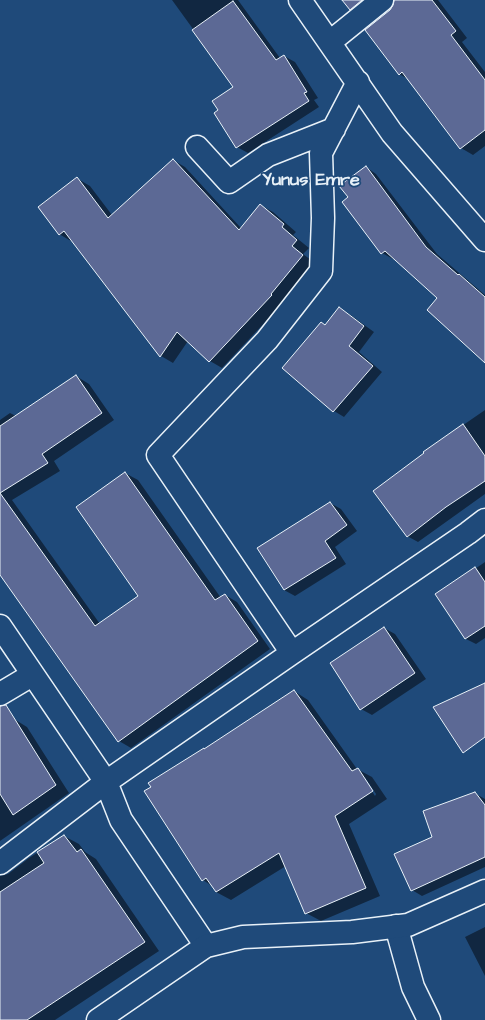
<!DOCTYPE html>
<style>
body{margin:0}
canvas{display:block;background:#1f4a7a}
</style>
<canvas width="485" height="1020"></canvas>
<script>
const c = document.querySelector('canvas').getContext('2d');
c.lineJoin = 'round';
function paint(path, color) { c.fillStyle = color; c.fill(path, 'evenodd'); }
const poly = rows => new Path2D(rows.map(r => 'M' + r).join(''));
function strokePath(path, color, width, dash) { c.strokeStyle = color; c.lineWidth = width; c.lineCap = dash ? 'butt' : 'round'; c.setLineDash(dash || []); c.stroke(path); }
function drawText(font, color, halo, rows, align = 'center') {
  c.font = font + ' "Architects Daughter",sans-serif'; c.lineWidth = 3.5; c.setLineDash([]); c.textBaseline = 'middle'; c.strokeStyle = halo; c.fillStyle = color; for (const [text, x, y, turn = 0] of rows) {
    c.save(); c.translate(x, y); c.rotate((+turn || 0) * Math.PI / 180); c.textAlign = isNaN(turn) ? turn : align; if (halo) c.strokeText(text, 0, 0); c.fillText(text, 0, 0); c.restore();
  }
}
paint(poly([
 [172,0,238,0,280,58,284,56,295,62,318,98,314,100,319,107,248,153,237,147,235,87],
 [344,0,383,0,363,16,350,9],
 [395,0,438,0,467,38,462,42,485,72,485,146,473,155,461,148,408,79,399,74,394,5],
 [173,160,185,167,241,228,260,205,273,212,296,232,293,235,309,248,303,254,315,263,283,301,284,302,222,368,210,361,188,341,173,363,161,356,72,240,71,241,59,234,78,179,90,186,112,215],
 [366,167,376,174,437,254,485,295,485,362,438,298,394,258,393,259,382,253,350,198],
 [339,308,349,314,374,332,359,352,382,372,344,417,334,411,325,326],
 [76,376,89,384,114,420,54,461,60,471,12,500,100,624,140,596,125,473,138,480,221,598,225,595,237,602,270,649,131,748,119,741,0,572,0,420,10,413,16,416],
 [485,410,485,494,418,542,407,536,424,452],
 [330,503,341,509,357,531,335,547,346,564,295,596,284,590],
 [485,562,485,638,476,644,466,639,437,595],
 [384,628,395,634,426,679,372,715,361,709],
 [294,691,308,700,357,769,372,777,387,799,349,824,380,896,321,921,306,913,286,866,231,900,216,892,212,886,203,880,204,749,205,749],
 [362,775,366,779,376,794,375,796],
 [14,719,27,727,69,793,0,841,0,728],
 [476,794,485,799,485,867,422,896,412,890,433,837],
 [64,836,79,844,85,852,96,859,159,951,55,1020,0,1020,0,876,8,874,29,858],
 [485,927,485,976,465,937]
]), '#0007');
const building = poly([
 [342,0,362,0,350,10,342,0],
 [394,0,432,0,456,31,451,35,485,80,485,130,460,149,402,72,399,75,365,30,390,10,393,5,394,0],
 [233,1,276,60,284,55,307,92,304,93,309,101,236,148,214,113,218,110,212,101,233,87,192,30,233,1],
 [173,159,239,230,260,204,284,224,282,227,297,240,292,246,303,255,271,294,272,295,209,362,177,332,160,357,64,231,59,235,38,207,77,177,108,218,173,159],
 [366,166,426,247,458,275,459,274,485,297,485,363,427,310,437,298,385,251,381,254,342,202,348,197,339,186,366,166],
 [339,307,364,326,349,346,373,366,333,412,282,368,321,322,325,325,339,307],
 [76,375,102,413,42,454,48,463,0,493,0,426,76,375],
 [463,424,485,456,485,481,446,507,407,537,373,491,424,453,423,452,463,424],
 [125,472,215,600,225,594,258,641,118,742,0,575,0,493,95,626,138,596,76,507,125,472],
 [330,502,347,525,325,541,336,558,284,590,257,548,330,502],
 [475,567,485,582,485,626,465,639,435,594,475,567],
 [384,627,415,673,360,710,330,663,384,627],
 [485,683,485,737,463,753,433,707,485,683],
 [294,690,352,771,358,768,373,791,335,816,366,888,305,914,279,853,216,892,206,878,202,881,144,791,151,787,148,783,204,748,204,749,294,690],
 [6,705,56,785,13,815,0,794,0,706,6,705],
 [475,792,485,805,485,857,411,891,394,854,432,837,423,811,475,792],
 [64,835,77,852,81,849,145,942,27,1020,0,1020,0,892,44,863,37,852,64,835]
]);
paint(building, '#5c6995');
strokePath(building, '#e8f1f8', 1);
const minor = poly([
 [300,0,392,133,485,240],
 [330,42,382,0],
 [197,147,229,182,268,155,334,129],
 [0,626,106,782,121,820,206,946],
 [292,653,158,455,267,340,321,271,323,218,321,153,358,82],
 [0,694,32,675],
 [0,863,106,782,292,653,468,533,485,520],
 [396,926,413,987,429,1020]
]);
const tertiary = poly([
 [98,1020,206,946,243,937,352,932,408,925,485,891]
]);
strokePath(minor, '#e8f1f8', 25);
strokePath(tertiary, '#e8f1f8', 25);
strokePath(minor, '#1f4a7a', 22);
strokePath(tertiary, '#1f4a7a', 22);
drawText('bold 18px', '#e8f1f8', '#1f4a7a', [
 ["Yunus Emre",311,181]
]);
</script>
